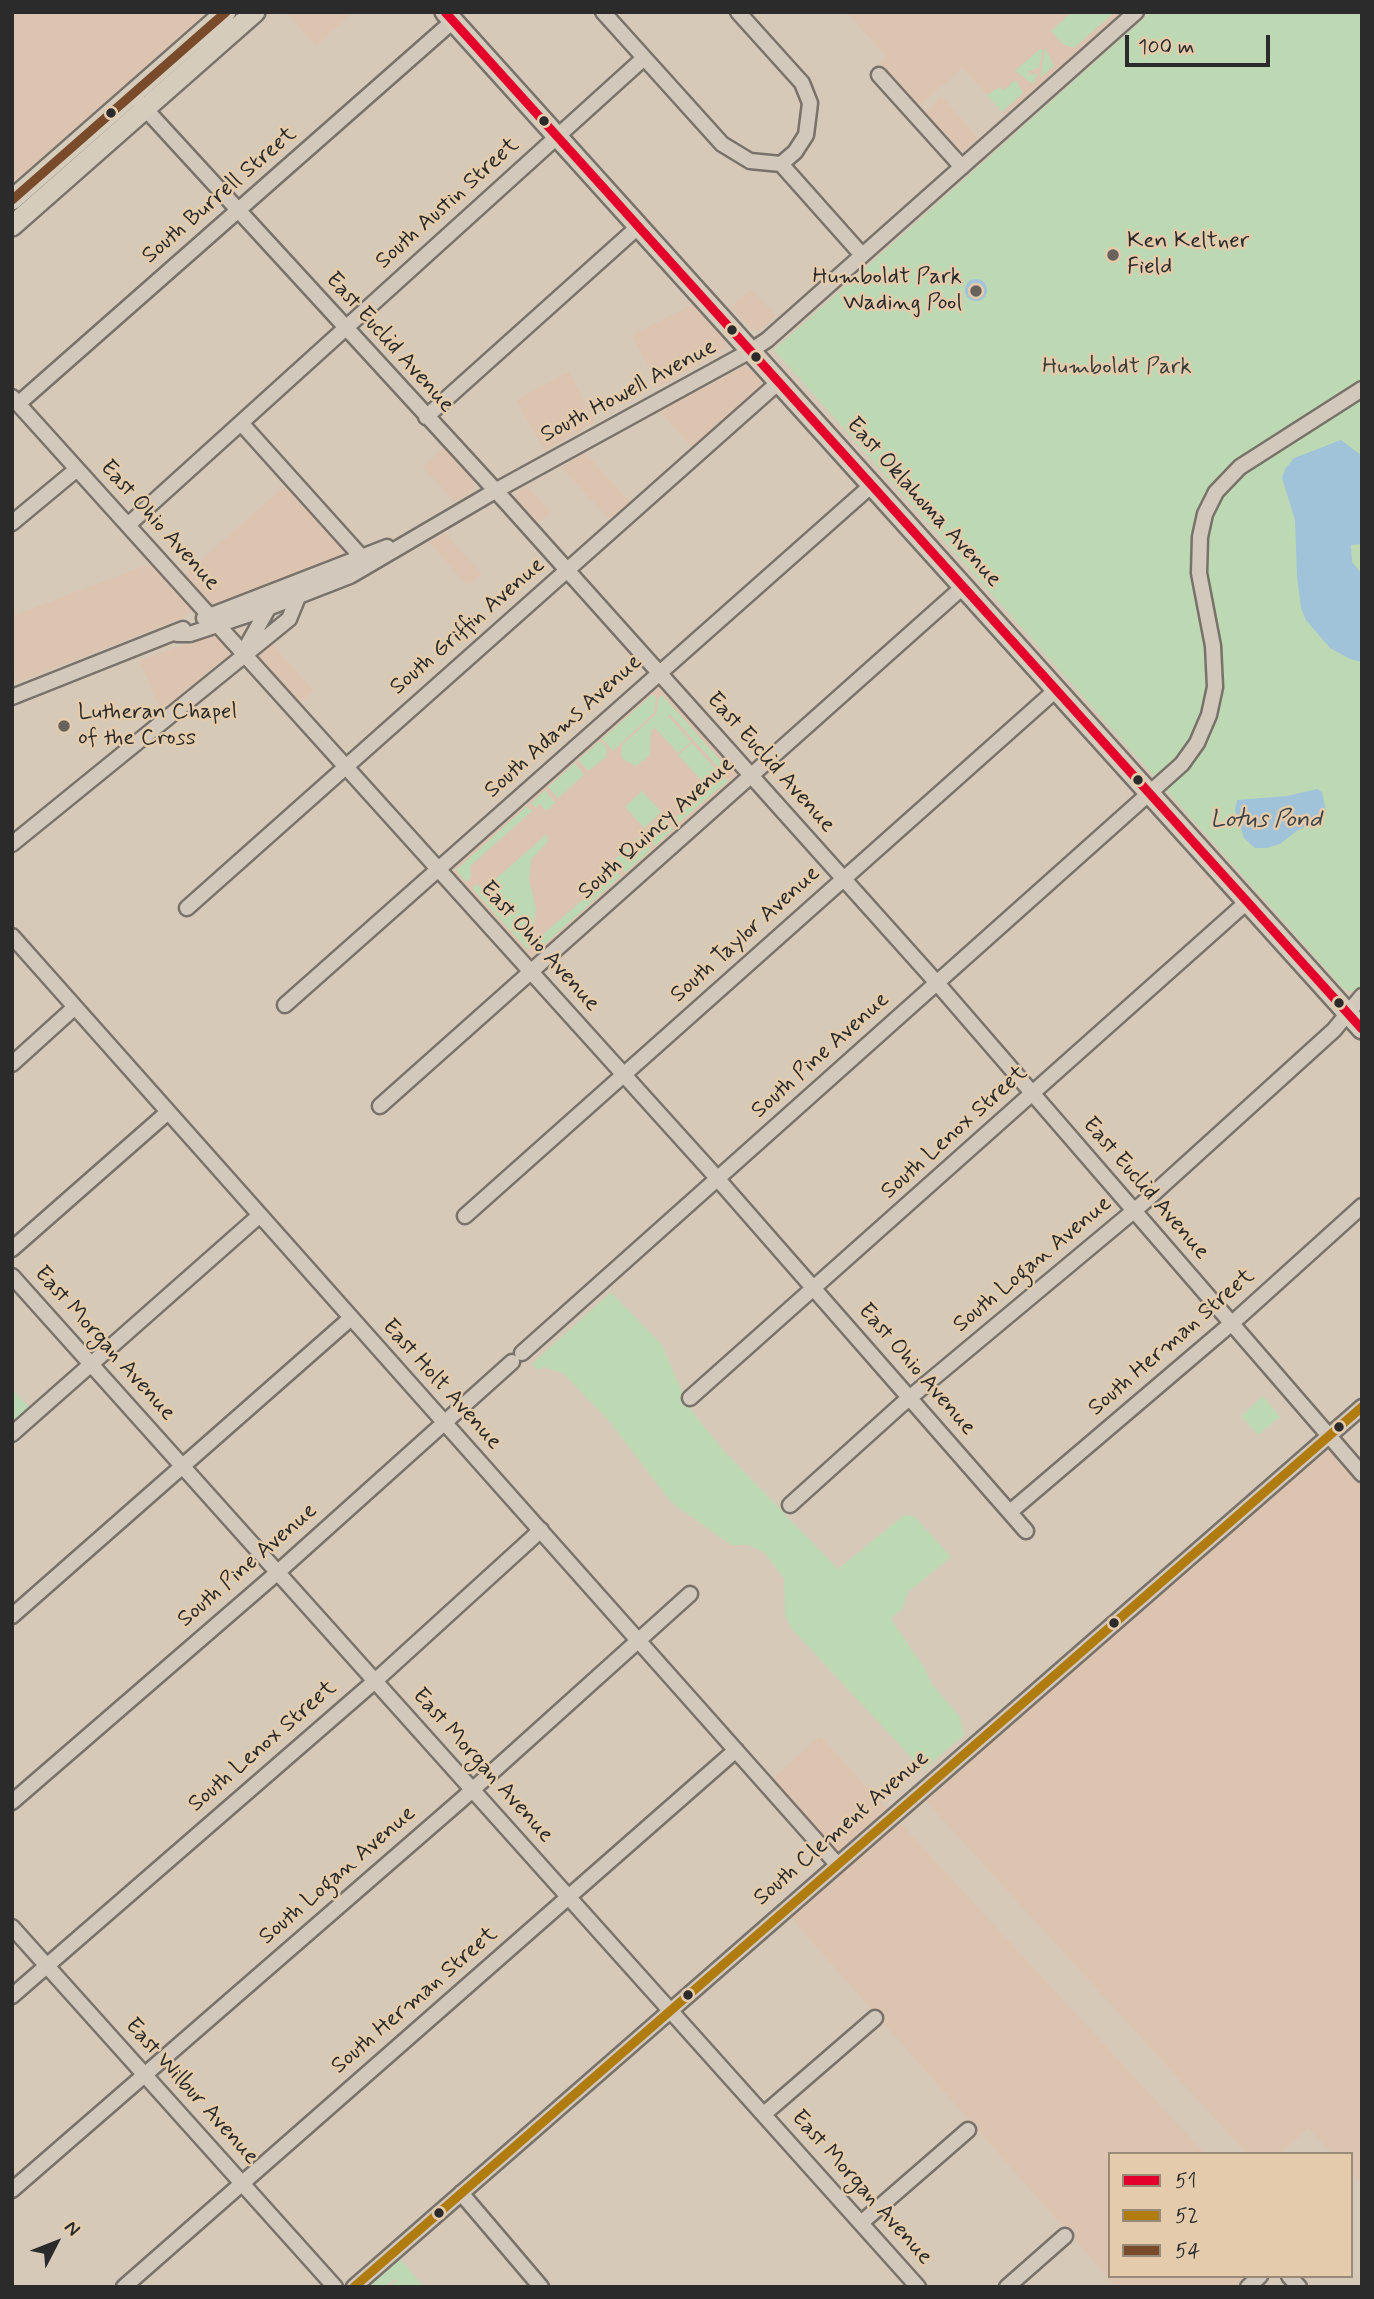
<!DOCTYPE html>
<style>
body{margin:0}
#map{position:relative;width:1374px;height:2299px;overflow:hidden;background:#d6c9b8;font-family:Mynerve,sans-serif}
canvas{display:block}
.frame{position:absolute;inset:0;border:14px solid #2b2b2b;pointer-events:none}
.legend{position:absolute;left:1108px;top:2152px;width:245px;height:126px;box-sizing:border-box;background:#e3cbab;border:2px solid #998b78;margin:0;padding:9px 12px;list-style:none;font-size:21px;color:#2b2b2b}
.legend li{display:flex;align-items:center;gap:14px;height:35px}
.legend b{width:35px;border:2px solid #998b78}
.north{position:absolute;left:21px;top:2208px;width:70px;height:70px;-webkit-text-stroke:5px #e3cbab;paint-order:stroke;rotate:48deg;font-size:19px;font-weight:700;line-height:28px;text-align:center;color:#2b2b2b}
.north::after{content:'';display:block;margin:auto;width:24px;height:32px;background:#2b2b2b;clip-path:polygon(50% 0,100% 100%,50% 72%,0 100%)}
.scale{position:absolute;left:1125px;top:35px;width:145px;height:32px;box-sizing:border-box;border:4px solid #2b2b2b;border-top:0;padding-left:9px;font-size:21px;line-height:24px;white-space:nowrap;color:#2b2b2b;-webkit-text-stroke:5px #e3cbab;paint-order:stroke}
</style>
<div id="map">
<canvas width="1374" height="2299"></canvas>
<div class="frame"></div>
<ul class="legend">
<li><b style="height:9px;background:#e4002b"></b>51</li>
<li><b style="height:9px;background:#b07b0f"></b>52</li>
<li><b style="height:9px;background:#7a4b2a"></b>54</li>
</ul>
<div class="north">N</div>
<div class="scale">100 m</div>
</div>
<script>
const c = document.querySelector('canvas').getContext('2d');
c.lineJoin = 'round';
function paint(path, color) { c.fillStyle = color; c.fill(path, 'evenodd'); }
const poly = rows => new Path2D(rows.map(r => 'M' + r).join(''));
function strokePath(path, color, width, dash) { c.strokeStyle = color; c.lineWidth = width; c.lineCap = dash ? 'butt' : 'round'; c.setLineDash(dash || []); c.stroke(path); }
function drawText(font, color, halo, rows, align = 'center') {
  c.font = font + ' Mynerve,sans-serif'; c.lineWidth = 5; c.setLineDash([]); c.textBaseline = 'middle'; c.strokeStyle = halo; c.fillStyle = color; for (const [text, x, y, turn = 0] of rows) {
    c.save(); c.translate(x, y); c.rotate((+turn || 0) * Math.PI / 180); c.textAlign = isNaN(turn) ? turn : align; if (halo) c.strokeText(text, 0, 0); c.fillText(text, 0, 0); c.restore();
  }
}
paint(poly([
 [12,12,210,12,12,187],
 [286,12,353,12,316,46],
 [846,12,1122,12,1005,115,963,68,918,106,879,64,886,56],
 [941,96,979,139,964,151,959,150,925,114],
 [751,289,776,316,758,331,751,329,731,307],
 [693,304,724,339,727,347,659,387,632,335],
 [745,366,761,380,760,389,694,449,659,411],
 [569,371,595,422,545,451,516,400],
 [444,448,475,483,473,492,455,502,423,467],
 [585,453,632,504,612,522,561,467],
 [287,484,346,551,345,555,215,606,208,604,183,577,184,575],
 [527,486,551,512,536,525,515,501,516,493],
 [445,533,482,574,467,585,429,542],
 [152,563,188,603,190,611,186,617,15,683,12,616],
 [213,635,229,648,228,656,161,710,139,660],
 [271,643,314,691,300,702,297,702,258,660,258,654],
 [656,684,661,685,739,773,738,777,536,958,529,959,450,872,450,867],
 [1325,1451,1333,1451,1362,1483,1362,2184,1351,2173,1351,2154,1333,2154,1308,2128,1280,2154,1247,2154,924,1799],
 [820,1736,1205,2154,1110,2154,1110,2276,1260,2276,1248,2287,1116,2287,784,1910,829,1870,833,1848,771,1780]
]), '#ddc4b0');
paint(poly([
 [1072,12,1115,12,1074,48,1063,44,1051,31],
 [1151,12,1362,12,1362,986,1351,992,1343,988,774,350],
 [1045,48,1054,66,1040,78,1041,74],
 [1040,49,1043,50,1039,68,1028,71,1029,75,1038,73,1033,84,1015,71],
 [1016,80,1023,93,1002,112,987,95,1000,87,1003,91],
 [653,694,656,697,654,713,613,751,602,739],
 [662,695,729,770,728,772,720,774,720,769,670,714,651,731,650,755,636,766,624,760,621,755,622,745,656,714,659,697],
 [668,716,691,742,678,753,655,728],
 [600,741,607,748,606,757,588,771,578,760],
 [692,743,717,771,704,783,678,755],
 [575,763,584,775,558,798,548,787],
 [720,776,729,780,678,823,674,819],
 [545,790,555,803,546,811,540,804,536,808,531,803],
 [642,791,661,812,644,828,625,807],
 [527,806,532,811,470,866,471,877,466,882,456,870],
 [663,816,673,829,655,846,645,833],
 [547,834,548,841,531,860,529,880,536,908,531,947,528,950,472,888,477,884,483,890],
 [639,837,651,849,625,873,615,859],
 [610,864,621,876,536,952,534,942,607,879,601,872],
 [611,1292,662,1345,688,1406,722,1449,838,1569,903,1516,909,1515,915,1517,951,1557,908,1592,903,1608,891,1619,925,1669,931,1683,960,1717,964,1735,923,1770,791,1628,785,1615,784,1578,764,1552,749,1545,731,1545,671,1502,609,1421,563,1373,543,1367,538,1370,532,1364],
 [12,1389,31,1409,12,1425],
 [1263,1396,1280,1417,1258,1435,1241,1416],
 [400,2259,424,2287,389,2287,397,2280,396,2278,385,2287,368,2287]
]), '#bcd9b3');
paint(poly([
 '965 290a11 11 0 1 1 22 0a11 11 0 1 1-22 0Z',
 [1341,440,1362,456,1362,544,1351,545,1352,562,1362,574,1362,662,1350,659,1330,648,1306,620,1301,608,1297,576,1295,520,1282,478,1285,469,1294,458],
 [1317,789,1322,792,1326,811,1321,820,1298,830,1280,844,1267,848,1255,848,1244,838,1235,810,1237,800,1287,796]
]), '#a1c3da');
const minor = poly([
 [603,12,722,144,750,161,781,164,862,255],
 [738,12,802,83,810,103,806,135,795,152,781,164],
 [879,75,962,167],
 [140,103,507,503,937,983,1362,1474],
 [12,397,709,1169,1026,1531],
 [18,404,453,21],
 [426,417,639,226],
 [241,423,366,562],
 [12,523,77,469],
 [128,525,644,58],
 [204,618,387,547],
 [177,634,190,634,268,608,350,576,495,491,752,350,767,340,1136,12],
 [243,653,270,605],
 [12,697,183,629],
 [12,844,289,619,298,597],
 [187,908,780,381],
 [12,936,836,1863],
 [285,1005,873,484],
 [12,1064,75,1007],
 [380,1106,964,586],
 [465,1216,1057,689],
 [12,1249,168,1112],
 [12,1276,918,2287],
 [522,1353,1182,764,1197,743,1209,715,1215,687,1213,646,1199,573,1200,537,1205,514,1216,492,1240,467,1362,389],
 [690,1398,1248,901],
 [12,1434,260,1215],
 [790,1505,901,1405,1142,1204,1334,1030,1362,996],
 [1010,1512,1239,1317,1362,1206],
 [12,1616,351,1318],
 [12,1802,278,1572,512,1362],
 [12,1927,335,2287],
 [12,1996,375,1681,541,1530],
 [764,2114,875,2018],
 [12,2190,460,1801,690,1594],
 [461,2193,541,2287],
 [861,2223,968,2130],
 [1289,2276,1299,2287],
 [124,2287,736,1750],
 [354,2287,1362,1407],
 [1007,2287,1065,2236],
 [1248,2287,1260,2276]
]);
const major = poly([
 [445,12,1362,1029],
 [12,200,226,12],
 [12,226,255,12]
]);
strokePath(minor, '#78726a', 19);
strokePath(major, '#78726a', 24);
strokePath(minor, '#d2c8bc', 14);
strokePath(major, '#d5ccbb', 19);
strokePath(poly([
 [445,12,1362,1029]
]), '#e4002b', 9);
strokePath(poly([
 [354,2287,1362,1407]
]), '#b07b0f', 9);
strokePath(poly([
 [12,200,226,12]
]), '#7a4b2a', 9);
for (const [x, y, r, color] of [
 [111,113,6,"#2b2b2b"],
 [544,121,6,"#2b2b2b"],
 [1113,255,7,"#67625c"],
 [976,291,7,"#67625c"],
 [732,330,6,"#2b2b2b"],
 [756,357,6,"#2b2b2b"],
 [64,726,7,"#67625c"],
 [1138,780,6,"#2b2b2b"],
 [1339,1003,6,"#2b2b2b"],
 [1339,1427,6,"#2b2b2b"],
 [1114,1623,6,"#2b2b2b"],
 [688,1995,6,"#2b2b2b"],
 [439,2213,6,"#2b2b2b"]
]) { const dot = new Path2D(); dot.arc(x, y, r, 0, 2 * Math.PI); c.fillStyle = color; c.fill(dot); strokePath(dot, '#e3cbab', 2.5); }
drawText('23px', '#2b2b2b', '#e3cbab', [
 ["South Burrell Street",220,196,-41],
 ["South Austin Street",448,204,-42],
 ["East Euclid Avenue",389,343,48],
 ["South Howell Avenue",629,392,-28],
 ["East Oklahoma Avenue",923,503,48],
 ["East Ohio Avenue",159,526,48],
 ["South Griffin Avenue",468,627,-41],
 ["South Adams Avenue",564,727,-42],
 ["East Euclid Avenue",770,763,48],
 ["South Quincy Avenue",657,829,-42],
 ["South Taylor Avenue",746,935,-42],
 ["East Ohio Avenue",539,947,48],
 ["South Pine Avenue",821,1056,-42],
 ["South Lenox Street",955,1133,-42],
 ["East Euclid Avenue",1145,1189,49],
 ["South Logan Avenue",1033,1265,-40],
 ["South Herman Street",1172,1343,-41],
 ["East Morgan Avenue",104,1344,48],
 ["East Ohio Avenue",916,1370,49],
 ["East Holt Avenue",441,1385,48],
 ["South Pine Avenue",248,1566,-41],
 ["South Lenox Street",263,1747,-41],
 ["East Morgan Avenue",482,1766,48],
 ["South Clement Avenue",842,1829,-41],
 ["South Logan Avenue",338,1876,-41],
 ["South Herman Street",415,2001,-41],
 ["East Wilbur Avenue",191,2092,48],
 ["East Morgan Avenue",861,2188,48]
]);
drawText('23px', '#2b2b2b', '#e3cbab', [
 ["Ken Keltner",1127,242],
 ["Field",1127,268],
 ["Humboldt Park",962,278,"right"],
 ["Wading Pool",962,304,"right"],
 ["Lutheran Chapel",78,713],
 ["of the Cross",78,739]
], 'left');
drawText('23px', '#373e38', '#e3cbab', [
 ["Humboldt Park",1117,368]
]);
drawText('italic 24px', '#394147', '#e3cbab', [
 ["Lotus Pond",1266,821]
]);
</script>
